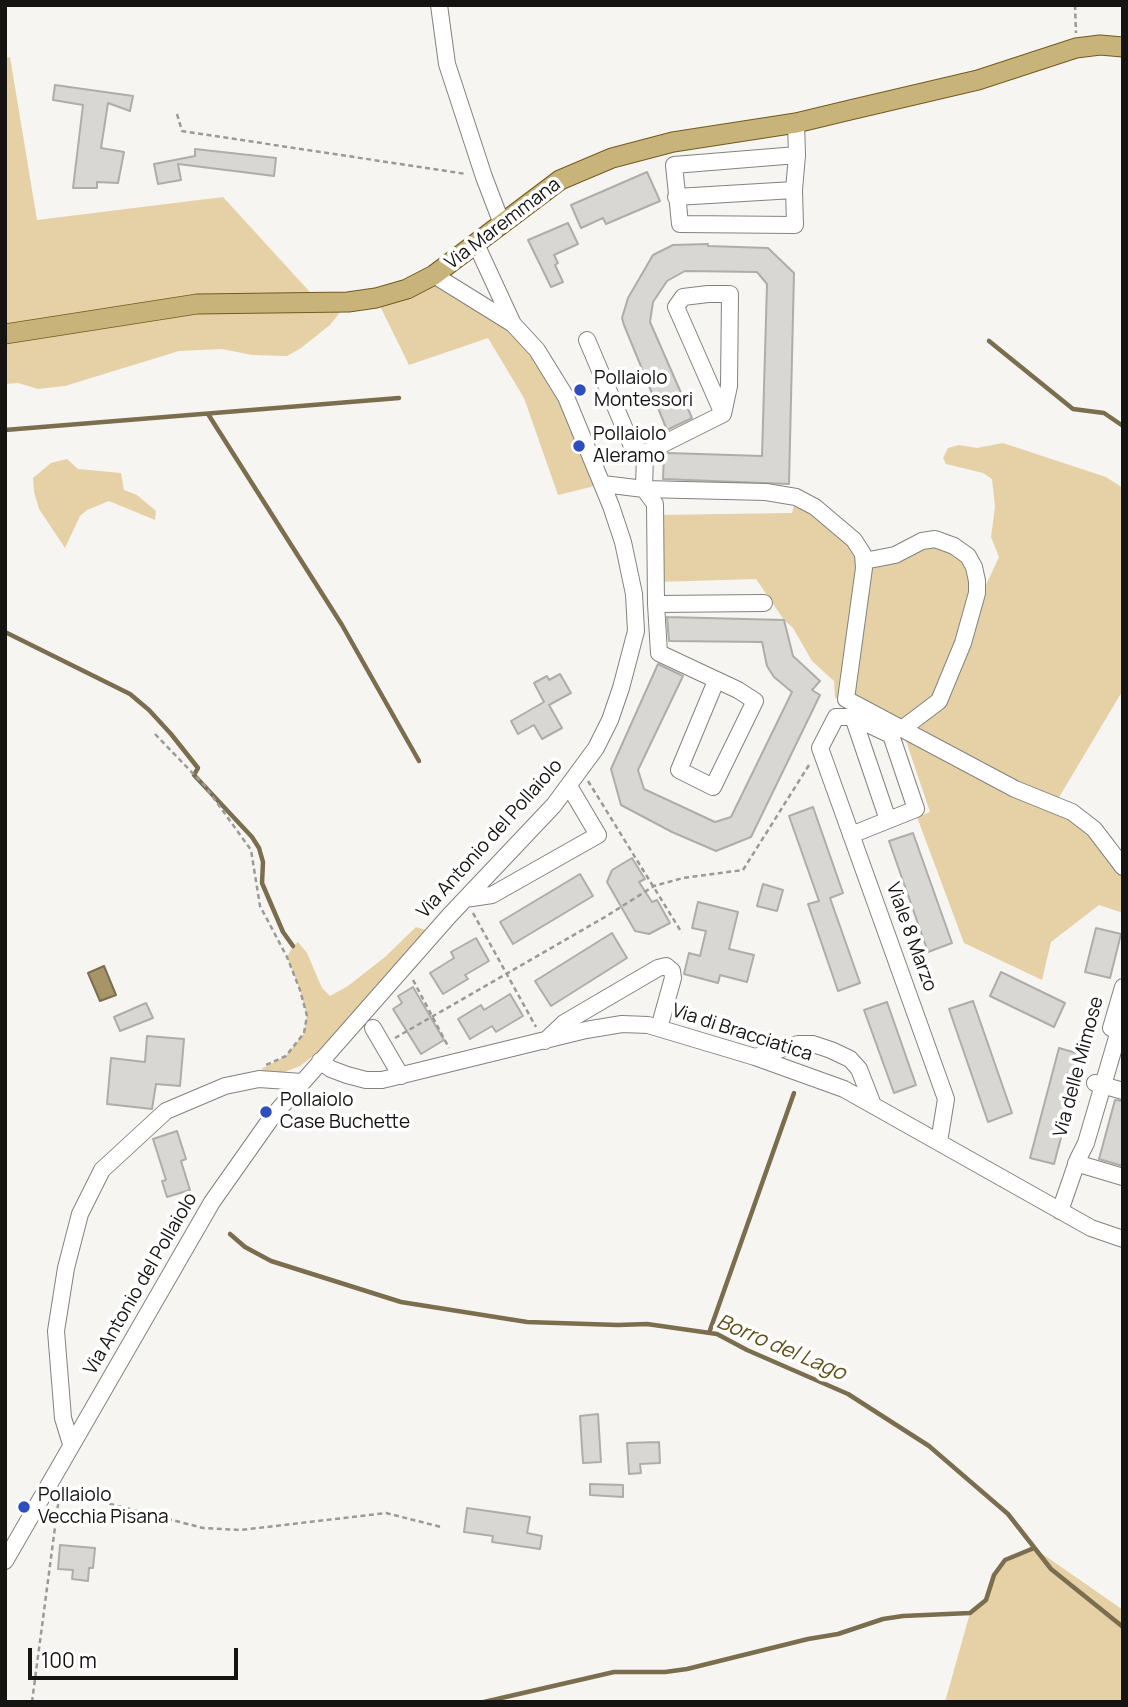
<!DOCTYPE html>
<style>
body{margin:0}
#map{position:relative;width:1128px;height:1707px;overflow:hidden;background:#f7f5f2;font-family:Manrope,sans-serif}
canvas{display:block}
.frame{position:absolute;inset:0;border:7px solid #151413;pointer-events:none}
.scale{position:absolute;left:28px;top:1648px;width:210px;height:32px;box-sizing:border-box;border:4px solid #151413;border-top:0;padding-left:9px;font-size:21px;line-height:24px;white-space:nowrap;color:#151413;-webkit-text-stroke:5px #fff;paint-order:stroke}
</style>
<div id="map">
<canvas width="1128" height="1707"></canvas>
<div class="frame"></div>
<div class="scale">100 m</div>
</div>
<script>
const c = document.querySelector('canvas').getContext('2d');
c.lineJoin = 'round';
function paint(path, color) { c.fillStyle = color; c.fill(path, 'evenodd'); }
const poly = rows => new Path2D(rows.map(r => 'M' + r).join(''));
function strokePath(path, color, width, dash) { c.strokeStyle = color; c.lineWidth = width; c.lineCap = dash ? 'butt' : 'round'; c.setLineDash(dash || []); c.stroke(path); }
function drawText(font, color, halo, rows, align = 'center') {
  c.font = font + ' Manrope,sans-serif'; c.lineWidth = 7; c.setLineDash([]); c.textBaseline = 'middle'; c.strokeStyle = halo; c.fillStyle = color; for (const [text, x, y, turn = 0] of rows) {
    c.save(); c.translate(x, y); c.rotate((+turn || 0) * Math.PI / 180); c.textAlign = isNaN(turn) ? turn : align; if (halo) c.strokeText(text, 0, 0); c.fillText(text, 0, 0); c.restore();
  }
}
paint(poly([
 [10,57,37,220,223,197,319,302,348,302,330,325,301,348,287,356,252,355,222,349,179,351,65,386,38,389,18,383,5,384,5,58],
 [434,275,537,350,603,484,558,495,524,398,488,338,409,365,376,298],
 [1003,443,1106,477,1123,488,1123,690,1055,804,1072,812,1123,867,1123,913,1099,905,1051,942,1042,980,964,943,917,817,930,812,902,729,846,699,835,698,834,681,812,661,793,628,784,620,756,579,656,582,655,515,792,513,796,497,863,554,922,541,954,546,984,589,999,557,991,537,995,507,992,479,983,473,946,464,943,458,948,448,959,445,977,448],
 [67,459,78,469,121,473,124,490,137,495,156,511,155,520,109,501,87,510,80,516,65,548,39,509,34,492,33,478,51,463],
 [416,927,426,930,321,1050,300,1066,282,1073,272,1075,261,1069,286,1056,304,1033,307,1016,300,990,287,957,293,946,298,942,307,953,322,988,330,996,348,986,385,957],
 [1034,1548,1123,1610,1123,1702,945,1702,970,1613,986,1600,994,1575,1005,1560]
]), '#e5d1a5');
const water = poly([
 [104,966,116,995,100,1001,88,973,104,966]
]);
paint(water, '#a79467');
strokePath(water, '#7b6e4e', 2);
strokePath(poly([
 [989,341,1073,409,1104,413,1123,426],
 [208,414,342,625,419,761],
 [5,430,399,398],
 [5,632,130,694,149,710,171,734,198,768,194,775,252,837,259,848,263,862,262,883,283,932,293,946],
 [230,1234,245,1247,271,1261,401,1302,527,1322,618,1325,647,1324,717,1334,747,1350,848,1394,929,1446,1008,1514,1051,1569,1123,1627],
 [709,1333,794,1093],
 [484,1702,614,1672,665,1672,687,1669,808,1639,838,1634,883,1619,903,1616,970,1613,986,1600,994,1575,1005,1560,1034,1548]
]), '#7b6e4e', 4.5);
const building = poly([
 [55,85,133,96,130,111,108,103,101,148,124,152,118,183,97,182,97,188,73,188,83,105,53,100,55,85],
 [195,149,276,158,274,176,178,164,181,180,158,184,154,164,195,156,195,149],
 [647,172,660,201,606,224,603,218,581,228,571,205,647,172],
 [568,223,578,244,554,255,558,263,555,265,563,282,551,287,528,240,568,223],
 [708,244,708,246,768,248,794,273,789,484,663,479,664,455,668,453,762,456,767,284,757,272,685,271,667,281,653,302,650,322,692,418,667,430,624,325,622,318,628,298,653,255,673,245,708,244],
 [667,617,784,620,793,656,820,681,812,690,820,695,751,837,716,851,672,832,621,805,611,769,658,664,683,676,638,770,644,789,715,822,731,817,792,692,774,677,767,666,762,642,669,641,667,617],
 [560,674,571,693,549,705,562,728,542,739,534,725,518,734,511,721,544,702,534,683,547,676,549,680,560,674],
 [813,807,843,893,830,898,860,983,838,991,808,904,819,901,789,816,813,807],
 [913,833,952,943,928,952,889,841,913,833],
 [632,858,645,879,639,882,652,902,657,900,670,923,649,934,635,931,607,882,612,870,632,858],
 [580,874,593,896,513,944,500,922,580,874],
 [763,884,783,890,777,911,757,906,763,884],
 [698,902,738,912,729,949,754,955,747,982,720,975,718,983,684,974,689,953,700,956,706,931,692,928,698,902],
 [1096,928,1121,934,1110,978,1085,972,1096,928],
 [612,933,627,958,551,1006,535,981,612,933],
 [476,938,489,961,465,975,468,979,443,994,430,973,454,958,451,952,476,938],
 [1001,972,1065,1003,1054,1027,990,996,1001,972],
 [413,987,444,1040,421,1054,393,1009,402,1003,398,996,413,987],
 [510,994,523,1016,496,1032,492,1026,470,1039,458,1019,481,1005,484,1010,510,994],
 [973,1001,1012,1113,988,1122,949,1009,973,1001],
 [887,1002,916,1085,894,1093,864,1010,887,1002],
 [146,1003,153,1018,120,1031,114,1017,146,1003],
 [147,1036,184,1039,180,1086,156,1084,152,1109,107,1104,111,1058,145,1062,147,1036],
 [1059,1048,1083,1055,1054,1164,1030,1158,1059,1048],
 [1115,1100,1123,1101,1123,1166,1099,1159,1115,1100],
 [177,1131,186,1159,181,1161,190,1190,167,1197,162,1181,166,1180,153,1139,177,1131],
 [598,1414,601,1462,583,1463,580,1416,598,1414],
 [659,1442,660,1463,640,1464,641,1473,629,1474,627,1443,659,1442],
 [590,1484,623,1485,623,1497,590,1495,590,1484],
 [467,1508,530,1517,527,1533,542,1536,540,1549,492,1542,493,1536,464,1532,467,1508],
 [60,1545,95,1548,93,1568,89,1568,88,1581,72,1579,73,1570,58,1569,60,1545]
]);
paint(building, '#d9d7d4');
strokePath(building, '#aeadaa', 2);
const minor = poly([
 [439,5,447,64,484,177,502,224],
 [796,123,797,155,794,190,795,225,680,224,674,165,797,155],
 [676,197,794,190],
 [476,244,513,324],
 [708,294,730,294,729,386,723,414,676,307,683,297,708,294],
 [587,340,632,446,645,453,644,489],
 [645,453,723,414],
 [603,484,644,489,766,492,796,497,815,507,854,540,863,554,864,568,846,699,1015,789,1072,812,1094,829,1123,867],
 [644,489,655,504,656,604,659,653,738,690,755,701,713,787,679,770,716,681],
 [864,561,895,555,922,541,935,539,954,546,968,556,974,567,977,581,977,593,963,643,939,701,902,729],
 [656,604,764,603],
 [853,717,888,820],
 [851,835,916,809,891,735,853,717,836,717,820,748,946,1099,939,1142],
 [465,899,492,895,598,835,569,786],
 [373,1028,401,1076],
 [1111,1028,1123,987],
 [545,1041,564,1023,658,968,666,966,672,971,673,978,659,1028],
 [755,1057,798,1044,813,1044,831,1050,850,1059,859,1069,873,1105],
 [320,1061,331,1069,347,1075,366,1080,382,1080,586,1030,622,1024,648,1025,755,1057,844,1089,1091,1228,1123,1239],
 [1095,1083,1123,1091],
 [1076,1163,1123,1177],
 [1060,1211,1078,1159,1086,1143,1123,1017],
 [71,1444,63,1418,56,1331,66,1268,80,1214,102,1170,166,1111,225,1086,259,1079,302,1082],
 [5,1561,212,1202,272,1117,449,916,554,805,596,748,610,720,621,688,636,631,634,594,623,542,611,506,566,397,537,350,513,324,434,275]
]);
const major = poly([
 [5,334,197,304,348,302,376,298,407,289,434,275,560,180,612,158,673,142,796,123,850,110,978,80,1076,48,1100,45,1123,47]
]);
strokePath(minor, '#83827f', 18);
strokePath(major, '#725b1d', 21);
strokePath(poly([
 [1075,5,1076,33],
 [177,114,182,131,466,174],
 [155,734,205,786,251,850,260,906,287,957,300,990,307,1016,304,1033,286,1056,266,1065],
 [588,781,682,933],
 [473,913,536,1027],
 [413,980,449,1048],
 [395,1038,605,917,654,886,683,878,743,870,809,765],
 [60,1491,203,1528,241,1530,386,1513,441,1527],
 [32,1702,59,1497]
]), '#9b9a97', 2.5, [5, 3.5]);
strokePath(minor, '#fff', 16);
strokePath(major, '#c8b37a', 19);
for (const [x, y, r, color] of [
 [580,390,7,"#2e4dbe"],
 [579,446,7,"#2e4dbe"],
 [266,1112,7,"#2e4dbe"],
 [24,1507,7,"#2e4dbe"]
]) { const dot = new Path2D(); dot.arc(x, y, r, 0, 2 * Math.PI); c.fillStyle = color; c.fill(dot); strokePath(dot, '#fff', 2.5); }
drawText('19px', '#151413', '#fff', [
 ["Via Maremmana",503,224,-37],
 ["Via Antonio del Pollaiolo",490,839,-48],
 ["Viale 8 Marzo",911,937,70],
 ["Via di Bracciatica",742,1033,18],
 ["Via delle Mimose",1079,1067,-75],
 ["Via Antonio del Pollaiolo",141,1284,-60]
]);
drawText('19px', '#151413', '#fff', [
 ["Pollaiolo",594,379],
 ["Montessori",594,401],
 ["Pollaiolo",593,435],
 ["Aleramo",593,457],
 ["Pollaiolo",280,1101],
 ["Case Buchette",280,1123],
 ["Pollaiolo",38,1496],
 ["Vecchia Pisana",38,1518]
], 'left');
drawText('italic 21px', '#634e17', '#fff', [
 ["Borro del Lago",781,1348,23]
]);
</script>
